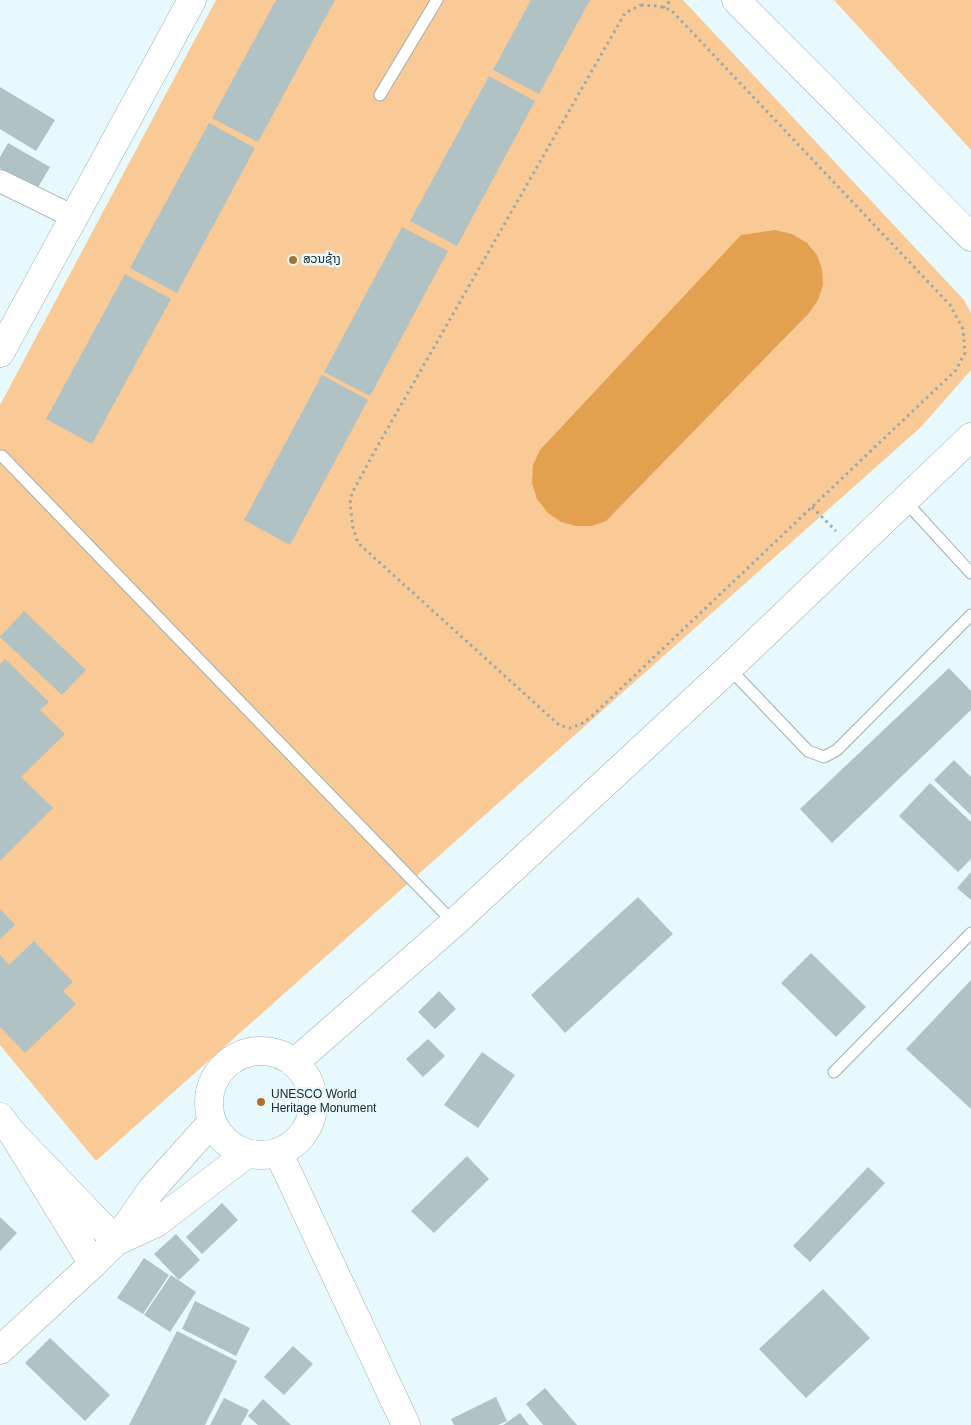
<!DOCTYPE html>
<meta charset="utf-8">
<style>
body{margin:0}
canvas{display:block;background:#e7f9fc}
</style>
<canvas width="971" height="1425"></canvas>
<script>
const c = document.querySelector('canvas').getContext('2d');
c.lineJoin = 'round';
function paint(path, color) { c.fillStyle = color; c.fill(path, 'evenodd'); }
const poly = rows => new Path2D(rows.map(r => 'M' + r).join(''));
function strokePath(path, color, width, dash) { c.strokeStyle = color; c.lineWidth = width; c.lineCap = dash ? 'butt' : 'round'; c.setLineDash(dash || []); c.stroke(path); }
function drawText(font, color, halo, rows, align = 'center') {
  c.font = font + ' Arial,"Noto Sans Lao",sans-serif'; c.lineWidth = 5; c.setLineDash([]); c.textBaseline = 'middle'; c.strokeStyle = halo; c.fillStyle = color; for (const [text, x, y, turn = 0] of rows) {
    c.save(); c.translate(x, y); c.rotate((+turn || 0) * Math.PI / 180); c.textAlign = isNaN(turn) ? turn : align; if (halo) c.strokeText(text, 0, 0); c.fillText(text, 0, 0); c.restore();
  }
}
paint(poly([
 [216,0,683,0,964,300,971,313,971,370,921,427,96,1161,0,1045,0,405],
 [834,0,971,0,971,150]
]), '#f9ca96');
paint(poly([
 [775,230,792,234,807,243,817,255,822,269,823,285,818,300,809,313,606,521,592,526,576,526,561,522,548,513,537,499,532,483,533,465,540,450,741,235]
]), '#e3a04f');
paint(poly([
 [276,0,335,0,258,142,212,118],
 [531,0,590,0,539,94,493,70],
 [489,76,535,101,457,246,410,221],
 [0,87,55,120,36,151,0,129],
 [209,123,255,148,177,293,130,268],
 [8,143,50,167,37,189,0,168,0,157],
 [402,227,448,251,370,396,324,372],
 [125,274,171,299,92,444,46,419],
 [322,375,368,400,290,545,244,520],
 [24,611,86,670,62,695,0,637],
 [5,659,49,702,40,710,65,734,21,777,53,808,0,861,0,664],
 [949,668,971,691,971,710,832,843,800,809],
 [954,760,971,777,971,815,934,780],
 [930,783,971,822,971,859,958,872,899,816],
 [971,872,971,900,957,888],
 [638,897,673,934,565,1033,531,995],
 [0,909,15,925,0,939],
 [34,941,73,982,63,991,76,1004,25,1053,0,1027,0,955,9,965],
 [811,953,866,1007,836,1037,781,983],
 [971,980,971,1109,906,1049],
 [439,991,456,1009,435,1029,418,1012],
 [428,1039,445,1056,423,1077,406,1059],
 [482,1052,515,1075,478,1128,444,1105],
 [467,1156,489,1179,434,1233,411,1211],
 [868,1167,885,1183,810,1262,793,1246],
 [222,1203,238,1220,202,1254,186,1237],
 [0,1217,17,1233,0,1251],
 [176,1234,200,1260,179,1280,154,1254],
 [144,1258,169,1275,143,1314,117,1298],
 [171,1275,196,1292,170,1332,144,1315],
 [823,1289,870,1338,806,1398,759,1349],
 [195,1301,250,1328,236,1356,182,1329],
 [177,1331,237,1361,205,1425,129,1425],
 [50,1338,110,1395,85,1421,25,1363],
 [293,1346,313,1364,284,1395,264,1377],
 [545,1388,577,1425,543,1425,526,1404],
 [496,1397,507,1421,498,1425,454,1425,451,1419],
 [224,1398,249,1410,241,1425,210,1425],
 [263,1399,291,1425,258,1425,248,1416],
 [520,1413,529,1425,503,1425]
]), '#b0c2c4');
const service = poly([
 [380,95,437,0],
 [2,456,454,923],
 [905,501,971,573],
 [729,668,808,751,824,757,837,750,971,615],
 [834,1072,971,933]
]);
const minor = poly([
 [0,181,74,217]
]);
const tertiary = poly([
 [736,0,971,237],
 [294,1063,454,923,729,668,971,437],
 [0,1350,93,1264]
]);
const secondary = poly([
 [0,353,192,0],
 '209 1103a52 52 0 1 1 104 0a52 52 0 1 1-104 0Z',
 [0,1117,13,1134,116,1241],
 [13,1134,93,1264,116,1241,152,1189,212,1122],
 [278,1152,406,1425],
 [117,1241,156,1223,248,1153]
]);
strokePath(service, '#9eb0b3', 13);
strokePath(minor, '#9eb0b3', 24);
strokePath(tertiary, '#9eb0b3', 29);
strokePath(secondary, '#9eb0b3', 29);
strokePath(poly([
 [641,5,658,6,671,10,950,305,963,329,965,353,956,370,591,717,581,724,570,728,559,725,358,543,353,528,350,503,352,493,377,447,625,13,641,5],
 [663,8,671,0],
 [812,507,836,531]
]), '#9ba8ab', 3, [2.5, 4]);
strokePath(service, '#fff', 11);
strokePath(minor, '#fff', 22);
strokePath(tertiary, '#fff', 28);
strokePath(secondary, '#fff', 28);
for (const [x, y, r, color] of [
 [293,260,5,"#a8722d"],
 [261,1102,5,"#a8722d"]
]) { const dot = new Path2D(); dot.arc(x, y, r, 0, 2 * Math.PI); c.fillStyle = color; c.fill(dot); strokePath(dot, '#e7f9fc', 2); }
drawText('12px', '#22282a', '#e7f9fc', [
 ["ສວນຊ້າງ",303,260],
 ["UNESCO World",271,1095],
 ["Heritage Monument",271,1109]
], 'left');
</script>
